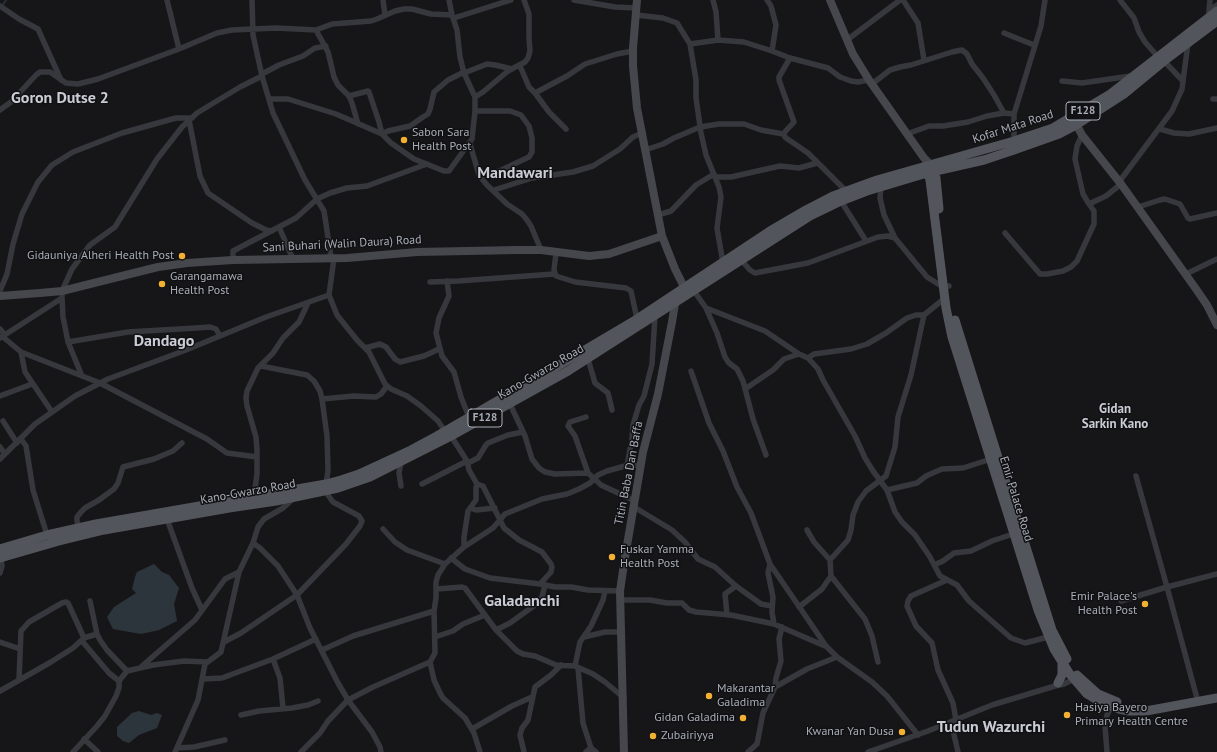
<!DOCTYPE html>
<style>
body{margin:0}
canvas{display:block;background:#161618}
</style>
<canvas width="1217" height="752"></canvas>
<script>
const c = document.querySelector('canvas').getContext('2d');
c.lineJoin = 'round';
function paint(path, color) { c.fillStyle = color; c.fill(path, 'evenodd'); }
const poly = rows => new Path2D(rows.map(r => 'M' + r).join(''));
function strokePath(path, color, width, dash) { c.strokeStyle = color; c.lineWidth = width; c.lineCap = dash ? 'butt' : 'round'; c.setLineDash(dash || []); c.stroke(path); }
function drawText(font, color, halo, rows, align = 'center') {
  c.font = font + ' "PT Sans",sans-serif'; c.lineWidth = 3; c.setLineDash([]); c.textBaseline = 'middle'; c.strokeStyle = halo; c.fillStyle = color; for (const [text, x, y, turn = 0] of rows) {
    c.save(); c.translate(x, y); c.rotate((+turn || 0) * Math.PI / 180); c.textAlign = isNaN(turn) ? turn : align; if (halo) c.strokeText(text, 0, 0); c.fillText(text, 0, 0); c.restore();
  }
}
paint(poly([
 [154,564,162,572,169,575,179,588,174,604,177,621,159,630,141,634,113,629,107,617,114,607,136,593,132,589,135,577,137,572],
 [139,711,151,715,157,713,162,715,157,728,139,735,129,743,123,741,117,736,117,727,132,713]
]), '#2c353c');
strokePath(poly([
 [2,6,6,0]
]), '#2c353c', 1.5);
strokePath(poly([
 [167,0,179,49],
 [252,0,253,35,262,76,273,113,305,180,324,211,331,257],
 [383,0,385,15],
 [574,0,615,7,636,8],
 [713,0,716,12,718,40],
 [767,0,771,6,776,25,772,51],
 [903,0,918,23,924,60],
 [1120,0,1134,18,1139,32,1145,42,1158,57],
 [0,6,19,19,38,29,61,80],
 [1209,10,1210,0],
 [636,15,663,18,677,23,690,44,718,40,744,42,772,51,790,58,828,68,840,77,851,81,858,82,869,80],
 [1209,17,1209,10,1217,5],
 [454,18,511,0],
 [316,30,328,52,334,77,338,85,349,96,352,103,358,124],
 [1004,33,1034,45],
 [847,40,900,0],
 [690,44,696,80,696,98,701,133,706,155,719,187,721,197,717,228,723,263],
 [1164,61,1183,81],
 [520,66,529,87,535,93,549,112,566,129],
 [464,73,487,64,495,65,512,69],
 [262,74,279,65,303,56,315,48,326,46],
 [1062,81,1082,83,1131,76],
 [872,84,890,70,900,67,911,65,952,52,962,50,967,54,972,64,983,78,994,95,1004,113],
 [535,93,567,76,585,64,617,54,633,51],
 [349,96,368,91,369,92,379,122,382,134,388,131,410,126,423,117,428,114,430,109,434,92,448,80,464,72],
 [475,97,483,92,508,71,525,62,528,58,530,51,529,38,529,14,524,0],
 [269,99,288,99,336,114,382,134,391,143,414,159,444,171,449,171,472,139,475,111,475,97,464,73,460,57,457,30,452,15,449,0],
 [1213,99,1217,99],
 [0,110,11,102,36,75,40,72,50,72,66,83,78,84,98,79,179,49,217,33,232,30,276,28,316,30,332,24,371,21,377,19,395,11,404,9,412,9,431,14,452,15],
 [475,111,510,111,521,115,529,126,532,138,532,152,529,157,497,172,479,175],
 [189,120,200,176,208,193,252,223,266,230,272,231],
 [1160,129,1174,133,1189,134,1217,128],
 [783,134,794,122,779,80,779,77,790,58],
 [907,134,929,126,943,126,968,122,987,116,1004,113,1014,114],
 [1082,135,1077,146,1075,159,1083,194,1089,204,1106,196,1121,184],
 [1014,141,1014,114,1041,26,1045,0],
 [470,144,479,175,487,185,507,204,522,214,527,220,531,226,541,250],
 [645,150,663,144,674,138,700,127,719,124,744,124,761,130,783,134,786,138,808,153,846,191],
 [715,177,731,177,780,166,799,168,817,163],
 [1119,182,1172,111,1182,89,1188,43],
 [881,187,880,198,884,215,895,238],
 [494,190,532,178,573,172,593,166,620,149,633,137,642,133],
 [841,201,866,241],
 [1138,207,1160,200,1165,199,1180,204,1188,218,1190,219,1217,213],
 [658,215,671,211,696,185,714,174],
 [279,227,293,259],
 [1005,233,1040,274,1047,274,1063,271,1071,267,1077,261,1094,224,1094,211,1089,204],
 [556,253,554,270,556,276,575,282,626,288,631,291,637,319],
 [334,258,329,295,337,315,357,340,369,352,385,384,391,389,407,396,421,406,438,421,445,431],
 [233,260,233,251,296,218,317,199,330,193,347,188,367,186,427,164],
 [742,261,750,270,755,273,808,263,878,237,888,236,895,238,927,277,943,287,949,286],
 [1186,274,1217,259],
 [447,281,449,296,439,318,436,333,442,356,454,372,461,397,469,417],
 [430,282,458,281,554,274],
 [0,291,7,274,13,244,22,214,38,182,52,165,73,152,122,133,176,118,192,118],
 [694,291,706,308,717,333,725,357,729,363,737,369,743,381,753,419,766,455],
 [62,298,63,317,68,342,82,376],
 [706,308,765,331,799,354,808,358,818,369,823,380,855,436,865,458,873,471,887,490,895,512,902,522,915,535,930,557,940,576,957,585,969,601,1011,638,1025,643,1048,637],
 [0,329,5,335],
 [3,337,21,352,100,383,207,439,227,453,257,457],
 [0,338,62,298,62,291,72,269,90,245,115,227,157,159,182,127,197,113,240,87,262,76],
 [68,342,128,332,196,328,210,327,216,329,220,336],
 [365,348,380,344,386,347,395,359,400,362,424,356,439,349],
 [21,352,25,372,52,412],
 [808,358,814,354,851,349,867,344,886,333,907,318,916,315,924,315],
 [588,359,595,383,608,393,612,410],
 [261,366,307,375,314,381,320,391,322,399,327,436,328,471,326,484],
 [691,371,709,423,723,451,737,487,751,513,770,564,826,646,837,657,872,682,887,696,918,735],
 [745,389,773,370,784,359,799,354],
 [0,396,32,384],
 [322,399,354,396,376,397,381,394,387,386],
 [510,404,525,436,532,459,539,468,545,472,555,474,588,473],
 [586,417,570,422,568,426,575,436,588,473,601,485,635,501],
 [3,421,17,443],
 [451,436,467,461,469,470,477,484,483,486,504,528,519,540,542,552,551,564,552,567,551,572,540,584],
 [21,439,26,446,33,490,47,535],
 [0,447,5,454],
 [0,459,35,424,75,396,108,379,186,350,266,317,329,295],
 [468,463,478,458,486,445,488,443,508,435,523,432],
 [627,466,632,439,633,425,639,405,644,396,652,364,655,316],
 [1136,476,1167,587,1198,702],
 [422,484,467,461],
 [401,486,399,473,401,462],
 [887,490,917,483,926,476,942,469,963,468,991,459],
 [254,496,257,474,257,450,256,437,247,406,246,398,247,391,258,368,273,353,283,338,299,322,308,303],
 [634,507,672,530,685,542,698,559,715,567,736,586,761,604,772,606],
 [470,508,476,510,495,508],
 [167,519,192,588,202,610],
 [79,528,77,521,77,517,81,512,85,508,99,500,114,489,118,483,123,467,154,459,173,451,182,443],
 [383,529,395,542,407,550,445,564],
 [253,543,260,548,278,566,297,595,310,628,338,683,348,700,372,732,380,747,381,752],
 [464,547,464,537,468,511,476,500,476,487,477,484],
 [451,558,465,569,490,578,540,584,555,587,571,587,588,590,620,591],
 [830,560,848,540,851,530,853,515,858,502,866,491,886,476,895,447,898,417,911,375,924,315,945,298],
 [770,564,768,573,773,597,772,612,774,624],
 [934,565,943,561,954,553,971,551,992,541,1013,534],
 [0,573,2,566,1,557],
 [831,576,865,619,872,636,878,662],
 [947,580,911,596,908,601,907,606,916,626,932,643,938,670,953,703,956,720],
 [437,589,462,587,465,588,496,630,517,651,523,654,535,656,556,665,575,666,593,674,605,682,624,698],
 [620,600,650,600,667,603,682,603,689,610,696,612,731,615,774,624,825,646],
 [90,601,97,634,100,640,107,650,127,671],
 [1121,601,1167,587,1217,574],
 [799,607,822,589,831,576,830,560,814,542,807,530],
 [727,615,725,594,736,586],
 [496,630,510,623,535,605,542,597,545,585],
 [435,637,453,631,463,624,485,615],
 [584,637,605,632,620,632],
 [82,641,109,673,119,681],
 [0,642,20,649],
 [224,642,241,633,297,595,346,544,360,526,362,521,359,516,333,502,325,491],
 [322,650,353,636,434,611],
 [273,659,280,678,283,708],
 [142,666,195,620,225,579,239,572],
 [575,666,580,642,591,626,603,600,605,591],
 [578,668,583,723,591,748,596,752],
 [203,679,222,678,273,659,316,639],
 [19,680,21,631,29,622,62,603,66,602,68,603,84,638],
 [775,687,807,669,837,657],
 [0,691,51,662,73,648,84,638,97,634],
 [241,715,259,711,292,708,308,705,318,701],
 [951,722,958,752],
 [472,729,512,706,532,697],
 [84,739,98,752],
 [177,748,194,747,225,740],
 [73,752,97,726,105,716,116,696,119,688,119,681,127,671,153,665,184,661,207,662],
 [175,752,198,700,205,664,221,652,239,572,253,543,258,527,264,519,283,508,294,498],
 [301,752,320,733,328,721,348,700,373,687,430,662],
 [480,752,474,733,465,718,443,698,440,693,434,680,430,662,435,653,434,611,436,598,436,582,438,575,445,564,464,547,493,528,505,514,542,499,567,494,579,489,590,483,598,475,607,471,625,466,641,465],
 [524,752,520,735,522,728,528,720,535,687,551,675,561,665],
 [586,752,591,748],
 [748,752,757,744,763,713,775,687,776,678,781,661,779,639,782,627],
 [868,752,928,731,992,705,1055,686,1064,684,1076,678],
 [1107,752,1105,726,1107,715,1111,707]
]), '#37383d', 5.5);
strokePath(poly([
 [637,0,633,48,633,66,637,108,662,236,675,269,687,293],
 [830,0,853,54,869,80,924,158,931,165],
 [1074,120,1082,135,1121,184,1196,289,1207,305,1217,325],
 [0,296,40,293,62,291,158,267,187,263,233,260,347,258,417,252,517,250,541,250,589,256,609,254,662,236],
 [624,752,620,591,625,557,643,452,658,394,672,322,675,304,673,298]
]), '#45474d', 8);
strokePath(poly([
 [932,167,936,178,939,209],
 [926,168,930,180,946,308,952,337,1038,610,1054,649,1069,673,1087,694,1102,703,1119,709,1129,711,1146,711,1217,698],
 [955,320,1052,630,1067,659],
 [0,549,47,535,96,524,326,484,341,480,359,474,411,450,437,436,563,363,637,319,770,231,806,210,833,196,877,180,1014,141,1053,128,1109,95,1217,11],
 [0,558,59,541,104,530,229,508,276,501,338,488,370,477,451,436,568,371,810,216,841,201,867,191,927,173,984,160,1014,150,1059,134,1076,125,1124,94,1164,61,1217,21],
 [1077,675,1098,694,1117,702],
 [1058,683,1062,675,1062,664]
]), '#53555c', 9);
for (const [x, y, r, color] of [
 [404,140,4,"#f2b134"],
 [182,256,4,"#f2b134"],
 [162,284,4,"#f2b134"],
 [612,557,4,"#f2b134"],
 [1145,604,4,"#f2b134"],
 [709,696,4,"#f2b134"],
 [1067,715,4,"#f2b134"],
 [743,718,4,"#f2b134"],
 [902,732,4,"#f2b134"],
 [653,736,4,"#f2b134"]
]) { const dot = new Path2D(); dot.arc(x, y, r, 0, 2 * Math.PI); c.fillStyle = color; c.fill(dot); strokePath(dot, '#111113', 1.5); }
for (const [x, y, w] of [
 [1083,111,34],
 [485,418,34]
]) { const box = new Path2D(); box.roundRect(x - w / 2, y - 9, w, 18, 3); c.fillStyle = '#111113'; c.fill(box); strokePath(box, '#a8adb8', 1); }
drawText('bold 11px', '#a8adb8', null, [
 ["F128",1083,111],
 ["F128",485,418]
]);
drawText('12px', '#a8adb8', '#111113', [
 ["Kofar Mata Road",1013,127,-18],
 ["Sani Buhari (Walin Daura) Road",342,244,-3],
 ["Kano-Gwarzo Road",541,372,-30],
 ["Titin Baba Dan Baffa",629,473,-79],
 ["Kano-Gwarzo Road",248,492,-10],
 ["Emir Palace Road",1016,499,73]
]);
drawText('12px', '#a8adb8', '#111113', [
 ["Sabon Sara",412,133],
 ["Health Post",412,147],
 ["Gidauniya Alheri Health Post",174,256,"right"],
 ["Garangamawa",170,277],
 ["Health Post",170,291],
 ["Fuskar Yamma",620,550],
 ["Health Post",620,564],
 ["Emir Palace's",1137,597,"right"],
 ["Health Post",1137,611,"right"],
 ["Makarantar",717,689],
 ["Galadima",717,703],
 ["Hasiya Bayero",1075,708],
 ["Primary Health Centre",1075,722],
 ["Gidan Galadima",735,718,"right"],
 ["Kwanar Yan Dusa",894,732,"right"],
 ["Zubairiyya",661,736]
], 'left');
drawText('bold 13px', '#c9ccd4', '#111113', [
 ["Gidan",1115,409],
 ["Sarkin Kano",1115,424]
]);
drawText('bold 16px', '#c9ccd4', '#111113', [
 ["Goron Dutse 2",60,98],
 ["Mandawari",515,173],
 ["Dandago",164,341],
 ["Galadanchi",522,601],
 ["Tudun Wazurchi",991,727]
]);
</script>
